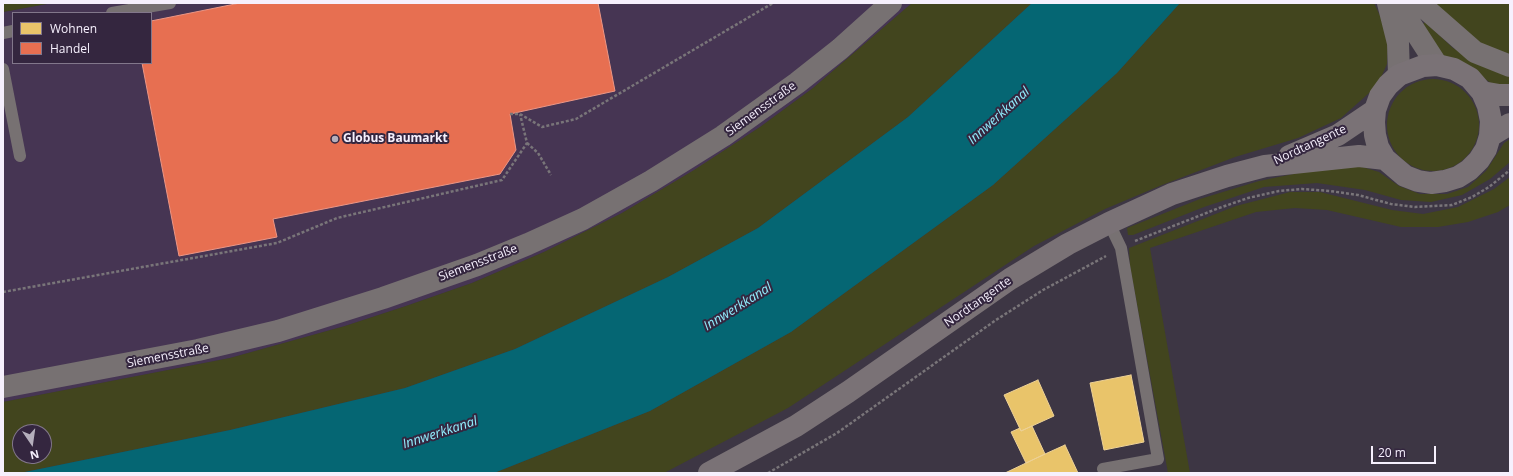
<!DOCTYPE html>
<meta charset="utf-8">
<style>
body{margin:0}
#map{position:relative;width:1513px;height:476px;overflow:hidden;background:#3d3644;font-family:"Open Sans",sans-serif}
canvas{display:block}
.frame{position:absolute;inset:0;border:4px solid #f6f0fd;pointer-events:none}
.legend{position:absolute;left:12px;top:12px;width:140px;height:52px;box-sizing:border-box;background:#34263f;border:1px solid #82778b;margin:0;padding:5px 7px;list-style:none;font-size:12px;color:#f6f0fd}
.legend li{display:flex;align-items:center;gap:8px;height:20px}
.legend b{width:20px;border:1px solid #82778b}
.north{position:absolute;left:12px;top:424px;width:40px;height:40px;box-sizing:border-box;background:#34263f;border:1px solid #82778b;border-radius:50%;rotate:167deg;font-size:11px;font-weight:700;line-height:16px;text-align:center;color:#f6f0fd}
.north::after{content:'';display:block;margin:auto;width:14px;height:18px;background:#b5afbc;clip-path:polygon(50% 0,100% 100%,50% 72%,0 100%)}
.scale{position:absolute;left:1371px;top:446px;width:65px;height:18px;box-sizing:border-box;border:2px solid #f6f0fd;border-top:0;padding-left:5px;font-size:12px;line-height:14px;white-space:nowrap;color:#f6f0fd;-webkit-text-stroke:3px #34263f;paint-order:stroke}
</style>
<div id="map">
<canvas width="1513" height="476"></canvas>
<div class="frame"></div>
<ul class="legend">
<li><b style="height:11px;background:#e9c46a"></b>Wohnen</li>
<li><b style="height:11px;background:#e76f51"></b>Handel</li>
</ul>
<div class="north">N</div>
<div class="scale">20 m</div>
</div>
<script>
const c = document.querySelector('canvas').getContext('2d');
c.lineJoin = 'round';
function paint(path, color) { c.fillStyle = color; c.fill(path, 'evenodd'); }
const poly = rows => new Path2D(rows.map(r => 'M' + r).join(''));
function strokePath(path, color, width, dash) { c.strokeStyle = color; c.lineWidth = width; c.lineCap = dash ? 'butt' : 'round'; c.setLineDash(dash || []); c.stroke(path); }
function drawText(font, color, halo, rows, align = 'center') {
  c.font = font + ' "Open Sans",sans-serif'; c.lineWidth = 4; c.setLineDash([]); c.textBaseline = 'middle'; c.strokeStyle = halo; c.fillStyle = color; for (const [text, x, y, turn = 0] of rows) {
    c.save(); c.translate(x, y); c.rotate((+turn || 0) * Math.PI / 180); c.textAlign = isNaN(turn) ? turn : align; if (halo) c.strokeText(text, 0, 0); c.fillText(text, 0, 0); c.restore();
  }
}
paint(poly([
 [52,3,912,3,813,88,760,127,694,171,622,213,544,252,472,283,406,306,345,326,230,358,3,402,3,12],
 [13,13,151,13,151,63,13,63]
]), '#463553');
paint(poly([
 [3,3,52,3,3,12],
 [912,3,1032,3,908,117,758,228,668,277,515,349,405,388,230,430,20,473,3,473,3,402,230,358,345,326,406,306,472,283,544,252,622,213,694,170,760,127,813,88],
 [20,432,44,432,44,456,20,456],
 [1180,3,1374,3,1381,18,1388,43,1387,64,1377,86,1341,118,1298,138,1235,157,1162,185,1105,209,1034,246,788,408,664,473,494,473,650,411,791,332,993,185,1117,73],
 [1431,3,1510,3,1510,59,1468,39],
 [1425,22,1453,48,1487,67,1510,75,1510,87,1492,84,1480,75,1442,56,1422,25],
 '1387 125a46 46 0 1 1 92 0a46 46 0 1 1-92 0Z',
 [1510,139,1510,162,1490,179,1462,195,1431,202,1401,200,1365,190,1317,183,1264,187,1204,207,1133,235,1128,235,1127,228,1200,199,1259,181,1323,168,1359,166,1379,172,1399,186,1420,194,1447,194,1468,187,1486,171,1504,143],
 [1510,177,1510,205,1498,212,1468,222,1438,227,1401,227,1327,210,1295,208,1256,212,1150,248,1190,473,1168,473,1130,266,1129,248,1236,206,1290,192,1320,192,1392,210,1423,214,1458,207,1494,189]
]), '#42451e');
paint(poly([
 [1032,3,1180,3,1117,73,993,185,791,332,650,411,494,473,20,473,230,430,405,388,515,349,668,277,758,228,908,117]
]), '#056673');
const homes = poly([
 [1131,375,1144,442,1104,450,1090,383,1131,375],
 [1038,380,1054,416,1021,431,1004,395,1038,380],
 [1032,426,1045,454,1026,463,1011,432,1020,428,1021,431,1032,426],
 [1065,445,1078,473,1005,473,1045,454,1065,445]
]);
paint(homes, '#e9c46a');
strokePath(homes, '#edd196', 1);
const shops = poly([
 [240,3,598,3,615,91,510,114,516,150,500,174,273,219,277,237,179,256,142,63,151,63,151,21,240,3]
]);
paint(shops, '#e76f51');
strokePath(shops, '#ec9685', 1);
strokePath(poly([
 [510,114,520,114,542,127,576,119,773,3],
 [527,143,538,153,551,175],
 [1135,241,1219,208,1248,198,1279,191,1302,189,1330,191,1358,195,1391,204,1415,207,1452,205,1472,197,1489,187,1510,170],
 [3,292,277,243,337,218,502,180,527,143,520,114],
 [768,473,837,433,996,320,1043,290,1106,256]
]), '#797579', 2.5, [3, 2]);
strokePath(poly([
 [112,13,170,3],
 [3,33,13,31],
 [3,69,20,156],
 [1103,469,1158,459,1121,248,1109,223]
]), '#777172', 12);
strokePath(poly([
 [1388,3,1398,43,1399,75],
 [1397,3,1437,65],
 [1419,3,1475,52,1510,66],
 [3,387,198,350,278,331,383,298,477,265,528,244,583,219,651,181,723,136,797,83,840,49,891,3]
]), '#777172', 22);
strokePath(poly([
 [1482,92,1499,95,1510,95],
 [1490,136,1510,124],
 [1289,156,1338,135,1375,110],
 [709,473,796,426,848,392,1010,279,1068,244,1109,223,1172,194,1227,176,1265,166,1359,156,1385,159,1405,176,1418,181,1431,183,1445,181,1458,177,1469,170,1479,160,1486,149,1490,136,1491,121,1488,106,1482,92,1470,78,1454,69,1437,65,1423,66,1399,75,1388,85,1380,96,1375,110,1374,122,1375,135,1378,147,1385,159]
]), '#7a7276', 22);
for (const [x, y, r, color] of [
 [335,139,4,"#b5afbc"]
]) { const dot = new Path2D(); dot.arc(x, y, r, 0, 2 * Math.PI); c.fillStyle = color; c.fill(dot); strokePath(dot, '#34263f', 1.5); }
drawText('12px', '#f6f0fd', '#34263f', [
 ["Siemensstraße",761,109,-36],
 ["Nordtangente",1310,145,-25],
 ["Siemensstraße",478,263,-21],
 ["Nordtangente",978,302,-35],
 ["Siemensstraße",168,356,-11]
]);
drawText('bold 12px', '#f6f0fd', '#34263f', [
 ["Globus Baumarkt",343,139]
], 'left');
drawText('italic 13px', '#91edfd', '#34263f', [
 ["Innwerkkanal",999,116,-42],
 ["Innwerkkanal",738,307,-32],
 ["Innwerkkanal",440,433,-18]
]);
</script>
